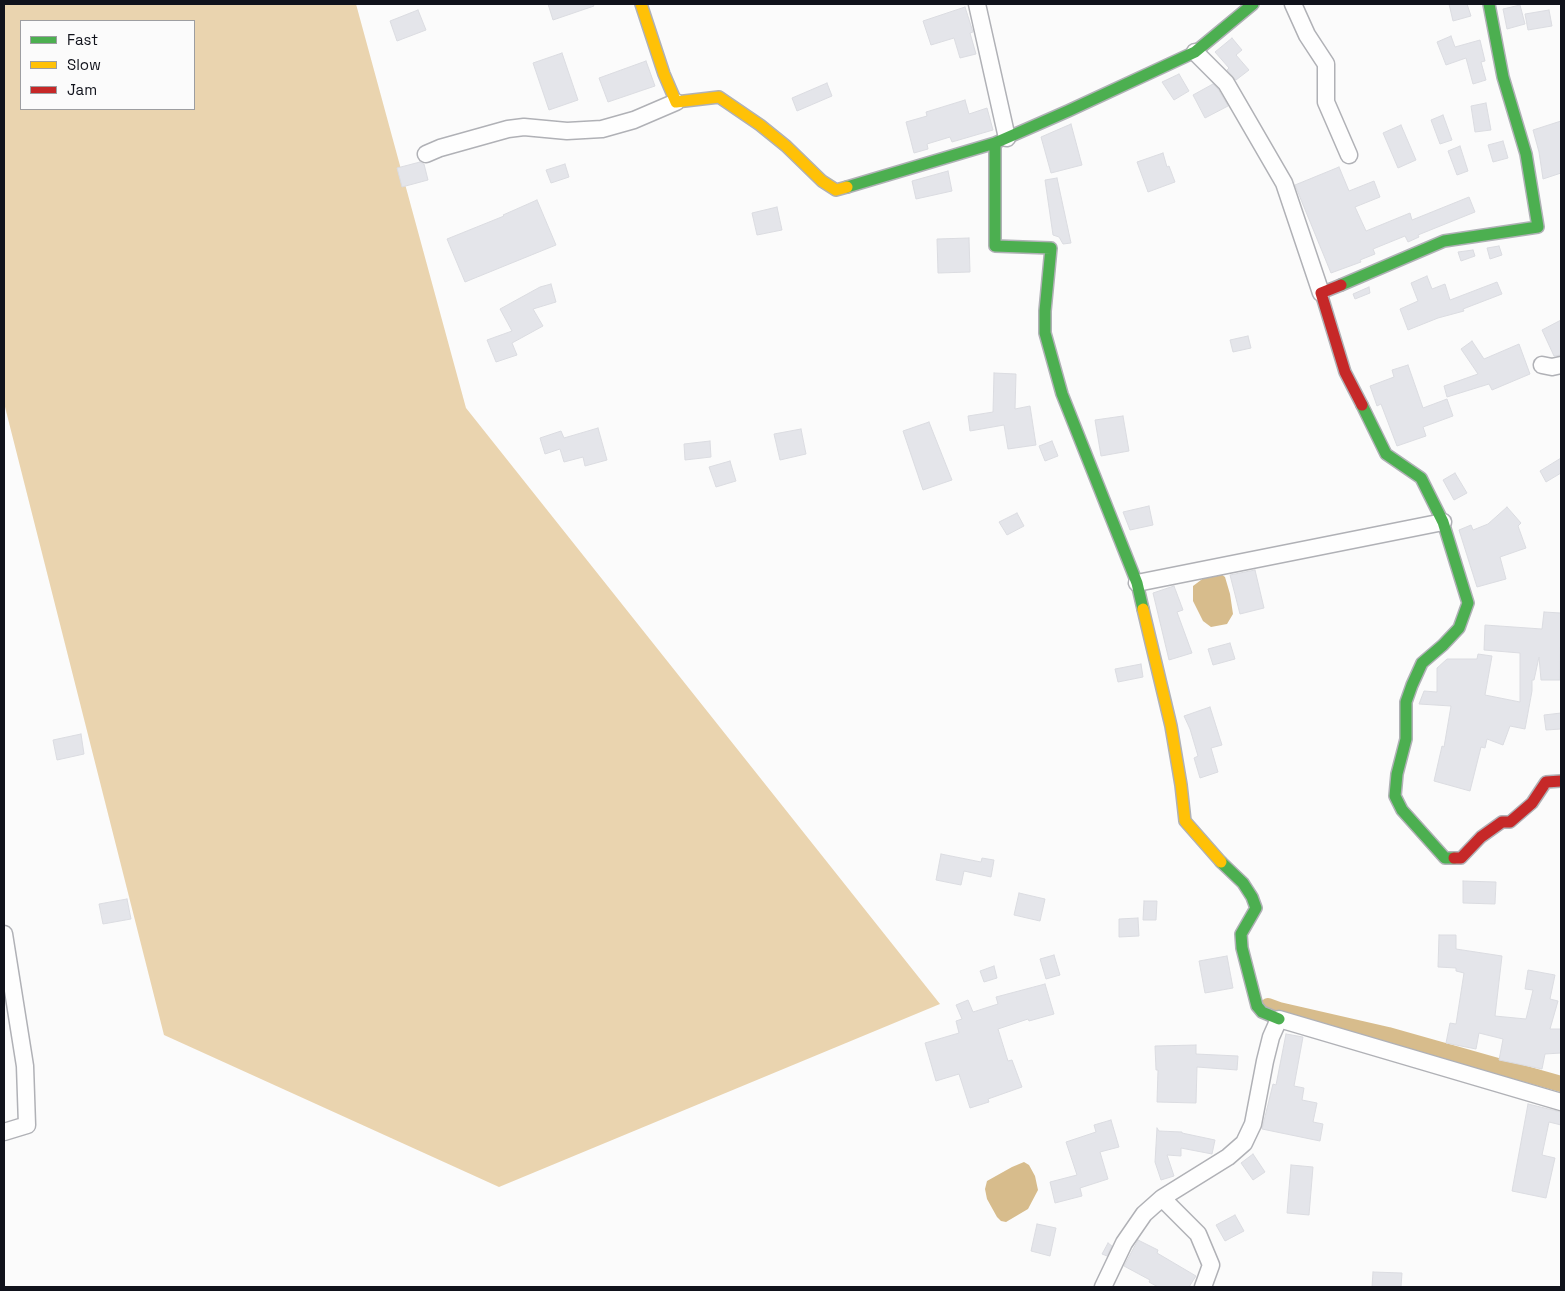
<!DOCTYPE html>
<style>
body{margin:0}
#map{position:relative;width:1565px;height:1291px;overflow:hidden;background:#fbfbfb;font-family:"Space Grotesk",sans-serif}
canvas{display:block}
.frame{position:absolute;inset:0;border:5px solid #10121b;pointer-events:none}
.legend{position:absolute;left:20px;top:20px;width:175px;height:90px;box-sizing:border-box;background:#fbfbfb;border:1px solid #9d9ea1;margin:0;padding:6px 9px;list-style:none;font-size:15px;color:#10121b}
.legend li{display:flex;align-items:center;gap:10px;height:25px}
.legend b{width:25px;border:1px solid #9d9ea1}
</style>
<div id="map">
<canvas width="1565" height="1291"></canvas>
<div class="frame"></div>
<ul class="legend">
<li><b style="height:6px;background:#4caf50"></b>Fast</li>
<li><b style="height:6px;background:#ffc107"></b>Slow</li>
<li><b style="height:6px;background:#c62828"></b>Jam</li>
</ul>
</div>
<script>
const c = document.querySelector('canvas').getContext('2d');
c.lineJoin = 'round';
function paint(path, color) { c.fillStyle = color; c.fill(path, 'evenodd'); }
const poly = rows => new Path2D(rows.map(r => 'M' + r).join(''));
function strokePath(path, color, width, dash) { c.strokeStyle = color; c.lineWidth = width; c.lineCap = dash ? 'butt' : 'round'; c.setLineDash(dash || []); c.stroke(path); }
paint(poly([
 [4,4,356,4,466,408,940,1004,499,1187,164,1035,4,403],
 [21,21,194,21,194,109,21,109]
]), '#ead4af');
paint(poly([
 [1217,571,1225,577,1230,594,1233,614,1227,624,1211,627,1203,621,1193,601,1193,586,1205,577],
 [1024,1162,1029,1165,1035,1176,1038,1190,1028,1209,1006,1222,1001,1221,997,1217,987,1199,985,1189,987,1181,1012,1167]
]), '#d7bc8c');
strokePath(poly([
 [1268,1006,1279,1010,1388,1035,1561,1084]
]), '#d7bc8c', 16);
const building = poly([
 [548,4,593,4,594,6,553,20,548,4],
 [1449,4,1467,4,1471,16,1453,21,1449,4],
 [1520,5,1525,24,1507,29,1503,9,1520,5],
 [965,7,973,32,970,33,976,54,960,58,954,38,931,45,923,21,965,7],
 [418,10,426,30,397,41,390,21,418,10],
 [1549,10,1552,26,1528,30,1525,14,1549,10],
 [1451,36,1455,47,1480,40,1485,61,1481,62,1486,80,1473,84,1466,58,1446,65,1437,42,1451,36],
 [1232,38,1242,50,1236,55,1249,70,1236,80,1227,70,1229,68,1215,52,1232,38],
 [562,53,578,100,549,110,533,63,562,53],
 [646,61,655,86,608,102,599,78,646,61],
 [1179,74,1189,91,1174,100,1162,82,1179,74],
 [827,83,832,96,797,111,792,98,827,83],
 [1213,84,1218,89,1228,106,1205,118,1193,95,1213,84],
 [965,100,969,114,987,108,993,130,952,142,950,137,927,144,928,149,914,153,906,122,927,116,926,112,965,100],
 [1486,103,1491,130,1475,132,1471,106,1486,103],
 [1443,115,1452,140,1440,144,1431,120,1443,115],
 [1561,121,1561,173,1543,179,1539,152,1533,130,1561,121],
 [1071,124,1082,165,1051,173,1041,137,1071,124],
 [1401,125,1416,160,1398,168,1383,133,1401,125],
 [1503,141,1508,158,1493,162,1488,145,1503,141],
 [1460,146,1468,171,1457,175,1448,151,1460,146],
 [1163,153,1167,167,1169,166,1175,182,1148,192,1137,162,1163,153],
 [420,162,424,164,428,180,402,187,397,168,420,162],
 [565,164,569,177,551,183,546,170,565,164],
 [1339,167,1349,191,1374,181,1380,197,1355,207,1366,231,1410,213,1412,220,1469,197,1475,212,1418,235,1419,237,1408,242,1405,236,1373,249,1375,254,1360,260,1361,262,1331,273,1295,185,1339,167],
 [948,171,952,191,916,199,912,181,948,171],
 [1057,178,1071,243,1063,244,1059,237,1053,235,1045,180,1057,178],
 [537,200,556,245,465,282,447,239,504,216,503,215,537,200],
 [777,207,782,230,757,235,752,213,777,207],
 [969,238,970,272,938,273,937,239,969,238],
 [1499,246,1502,255,1490,259,1487,248,1499,246],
 [1473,250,1475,256,1461,261,1458,252,1473,250],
 [1427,276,1432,289,1445,284,1450,300,1497,282,1502,294,1463,309,1464,311,1438,318,1408,330,1400,309,1418,301,1411,283,1427,276],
 [551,284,556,302,533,309,543,326,512,343,517,355,496,362,487,340,512,331,500,309,540,287,551,284],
 [1369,287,1370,293,1355,299,1353,294,1369,287],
 [1561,320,1561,355,1554,356,1542,330,1561,320],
 [1248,336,1251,348,1233,352,1230,340,1248,336],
 [1472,341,1484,359,1519,344,1530,374,1492,390,1489,384,1447,397,1444,386,1478,374,1461,349,1472,341],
 [1408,365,1423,408,1447,399,1453,416,1423,427,1426,436,1397,446,1381,404,1377,406,1370,386,1394,377,1392,370,1408,365],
 [994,373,1016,374,1015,409,1030,406,1036,445,1008,449,1004,425,970,431,968,416,993,412,994,373],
 [1123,416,1129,451,1101,456,1095,420,1123,416],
 [929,422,952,480,923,490,903,431,929,422],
 [598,428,607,460,585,466,583,457,564,462,560,449,545,454,540,438,561,431,564,438,598,428],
 [801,429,806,454,780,460,774,434,801,429],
 [710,441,711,457,685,460,684,444,710,441],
 [1052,441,1058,456,1045,461,1039,446,1052,441],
 [1561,458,1561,473,1546,482,1540,471,1561,458],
 [730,461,736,481,716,487,709,467,730,461],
 [1455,473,1467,493,1454,500,1443,480,1455,473],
 [1149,506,1153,525,1130,530,1123,512,1149,506],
 [1507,507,1521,523,1518,526,1526,548,1500,557,1506,579,1477,587,1459,530,1471,525,1473,530,1488,524,1507,507],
 [1017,513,1024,526,1007,535,999,522,1017,513],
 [1255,570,1264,608,1240,614,1230,575,1255,570],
 [1174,586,1183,610,1177,612,1192,653,1169,660,1153,593,1174,586],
 [1544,612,1561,613,1560,680,1541,680,1539,657,1534,680,1532,680,1532,691,1525,729,1510,726,1503,745,1487,739,1485,748,1481,747,1470,791,1434,781,1442,746,1444,747,1451,706,1419,704,1424,691,1437,692,1437,668,1447,659,1477,659,1478,654,1492,656,1485,695,1520,702,1520,653,1484,650,1485,625,1542,629,1544,612],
 [1230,643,1235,659,1213,665,1208,649,1230,643],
 [1141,664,1143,677,1118,682,1115,669,1141,664],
 [1210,707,1222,745,1211,748,1218,772,1200,778,1194,758,1198,756,1190,729,1184,716,1210,707],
 [1561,713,1561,729,1546,730,1544,715,1561,713],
 [81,734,84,754,57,760,53,740,81,734],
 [941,854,981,862,982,858,994,860,991,877,964,871,961,885,936,880,941,854],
 [1463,881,1496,882,1495,904,1463,903,1463,881],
 [1019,893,1045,899,1040,921,1014,915,1019,893],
 [127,899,131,919,103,924,99,904,127,899],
 [1144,901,1157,901,1156,920,1143,920,1144,901],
 [1138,918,1139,936,1119,937,1119,919,1138,918],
 [1439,935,1456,935,1456,949,1502,956,1495,1016,1526,1019,1533,990,1525,989,1528,970,1555,975,1550,999,1558,1001,1550,1029,1561,1029,1561,1053,1545,1054,1542,1069,1499,1060,1503,1039,1479,1033,1476,1049,1446,1043,1450,1023,1456,1024,1464,973,1456,971,1456,968,1438,967,1439,935],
 [1054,955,1060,975,1046,979,1040,959,1054,955],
 [1227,956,1233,988,1205,993,1199,961,1227,956],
 [994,966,997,978,984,982,980,971,994,966],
 [1045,984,1054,1014,1029,1021,1028,1019,998,1029,1008,1061,1012,1060,1022,1087,988,1099,989,1102,970,1108,959,1074,936,1081,925,1043,959,1033,956,1021,962,1019,956,1005,968,1000,973,1012,998,1004,996,997,1045,984],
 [1286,1034,1303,1037,1294,1086,1304,1088,1302,1100,1317,1103,1313,1122,1323,1124,1320,1141,1262,1129,1273,1084,1276,1085,1286,1034],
 [1196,1045,1196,1054,1238,1056,1237,1070,1197,1067,1196,1103,1157,1102,1158,1070,1156,1070,1155,1046,1196,1045],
 [1528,1104,1561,1112,1561,1125,1549,1122,1542,1155,1555,1158,1546,1198,1512,1191,1528,1104],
 [1111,1120,1119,1147,1100,1152,1108,1179,1080,1188,1082,1196,1055,1203,1050,1182,1077,1175,1066,1142,1096,1132,1094,1125,1111,1120],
 [1157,1128,1159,1131,1182,1132,1182,1133,1215,1140,1212,1154,1181,1148,1181,1156,1167,1155,1174,1176,1161,1180,1155,1162,1157,1128],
 [1253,1154,1265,1172,1253,1180,1241,1163,1253,1154],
 [1291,1165,1313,1167,1309,1215,1287,1213,1291,1165],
 [1235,1215,1244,1231,1225,1241,1216,1225,1235,1215],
 [1037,1224,1056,1228,1050,1256,1031,1251,1037,1224],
 [1138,1240,1158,1250,1157,1253,1196,1276,1189,1287,1158,1287,1149,1282,1150,1280,1124,1266,1138,1240],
 [1108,1243,1112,1246,1107,1256,1102,1254,1108,1243],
 [1373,1272,1402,1273,1401,1287,1372,1287,1373,1272]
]);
paint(building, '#e4e5ea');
strokePath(building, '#dbdce1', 1);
const street = poly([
 [977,4,1007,138],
 [1293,4,1307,35,1326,64,1326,102,1349,155],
 [1195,52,1226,83,1284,183,1321,293],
 [426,154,440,148,508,129,524,127,567,131,602,129,634,120,676,102],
 [1542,365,1552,367,1561,365],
 [1137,583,1443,522],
 [4,934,25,1066,27,1125,4,1132],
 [1103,1287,1124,1243,1144,1214,1162,1198],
 [1203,1287,1211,1265,1198,1234,1162,1198,1228,1157,1244,1143,1253,1124,1265,1061,1271,1037,1279,1019,1561,1102]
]);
const fast = poly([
 [995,143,995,246,1051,248,1045,311,1045,333,1062,394,1137,583,1143,609],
 [847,187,995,143,1068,111,1195,52,1253,4],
 [1341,285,1444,241,1538,227,1526,154,1503,77,1489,4],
 [1362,405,1386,454,1421,478,1443,522,1468,603,1459,628,1443,645,1422,663,1412,685,1406,702,1406,739,1397,774,1395,796,1402,810,1445,858,1454,858],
 [1221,862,1243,883,1252,897,1256,908,1241,934,1242,948,1257,1006,1262,1012,1279,1019]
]);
const slow = poly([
 [641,4,664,74,676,102,719,97,760,125,786,146,822,181,836,190,847,187],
 [1143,609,1171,726,1181,785,1185,821,1221,862]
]);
const jam = poly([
 [1341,285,1321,293,1345,372,1362,405],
 [1454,858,1461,858,1481,837,1502,822,1510,822,1532,803,1546,782,1561,781]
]);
strokePath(street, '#b0b1b6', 19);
strokePath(fast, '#b0b1b6', 14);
strokePath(slow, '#b0b1b6', 14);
strokePath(jam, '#b0b1b6', 14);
strokePath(street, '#fefefe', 16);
strokePath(fast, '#4caf50', 11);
strokePath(slow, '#ffc107', 11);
strokePath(jam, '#c62828', 11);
</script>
